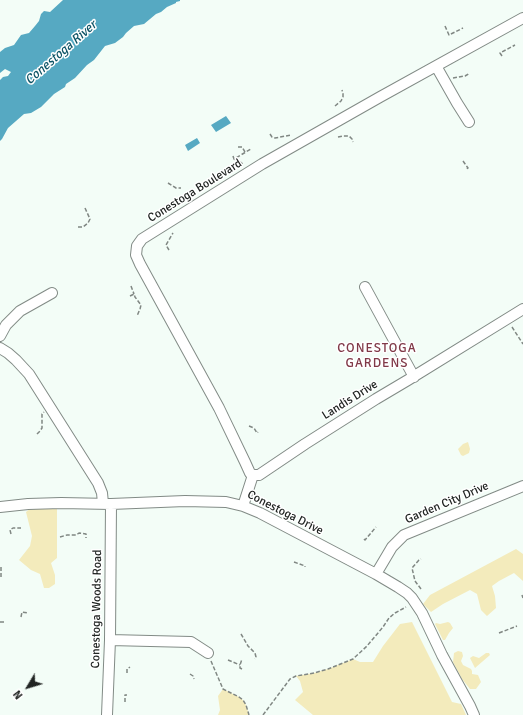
<!DOCTYPE html>
<style>
body{margin:0}
#map{position:relative;width:523px;height:715px;overflow:hidden;background:#f3fdf7;font-family:Signika,sans-serif}
canvas{display:block}
.north{position:absolute;left:8px;top:667px;width:40px;height:40px;-webkit-text-stroke:3px #fff;paint-order:stroke;rotate:232deg;font-size:11px;font-weight:700;line-height:16px;text-align:center;color:#202422}
.north::after{content:'';display:block;margin:auto;width:14px;height:18px;background:#202422;clip-path:polygon(50% 0,100% 100%,50% 72%,0 100%)}
</style>
<div id="map">
<canvas width="523" height="715"></canvas>
<div class="north">N</div>
</div>
<script>
const c = document.querySelector('canvas').getContext('2d');
c.lineJoin = 'round';
function paint(path, color) { c.fillStyle = color; c.fill(path, 'evenodd'); }
const poly = rows => new Path2D(rows.map(r => 'M' + r).join(''));
function strokePath(path, color, width, dash) { c.strokeStyle = color; c.lineWidth = width; c.lineCap = dash ? 'butt' : 'round'; c.setLineDash(dash || []); c.stroke(path); }
function drawText(font, color, halo, rows, align = 'center') {
  c.font = font + ' Signika,sans-serif'; c.lineWidth = 3; c.setLineDash([]); c.textBaseline = 'middle'; c.strokeStyle = halo; c.fillStyle = color; for (const [text, x, y, turn = 0] of rows) {
    c.save(); c.translate(x, y); c.rotate((+turn || 0) * Math.PI / 180); c.textAlign = isNaN(turn) ? turn : align; if (halo) c.strokeText(text, 0, 0); c.fillText(text, 0, 0); c.restore();
  }
}
paint(poly([
 [468,442,470,449,469,453,463,456,461,455,458,449,463,444],
 [31,508,57,509,57,558,51,563,55,575,55,584,49,588,44,588,40,574,31,570,19,560,30,546,32,536,26,512],
 [516,549,523,554,523,581,514,573,499,581,492,586,495,596,496,608,487,616,481,610,477,594,470,590,443,604,431,612,423,604,430,595],
 [412,622,452,702,461,704,466,715,313,715,295,700,303,692,300,681,296,676,314,673,328,669,353,659,360,662,373,662,383,646,400,624],
 [448,622,450,623,453,628,449,633,445,640,443,640,435,624,436,623,440,624],
 [458,651,462,652,463,656,461,661,463,665,471,669,472,671,472,674,478,675,481,682,476,689,470,689,462,679,453,662,454,653],
 [486,653,489,653,490,655,475,668,470,658,473,656,479,658],
 [223,689,239,697,243,700,246,705,249,715,218,715,220,710,218,696]
]), '#f3ebbc');
paint(poly([
 [63,0,180,0,180,1,176,2,176,3,167,7,161,12,156,14,144,24,134,26,126,33,123,37,115,43,105,46,94,60,87,65,75,78,66,84,65,87,54,94,41,107,31,113,24,114,8,128,2,139,0,141,0,80,3,77,8,76,11,72,5,69,0,73,0,52,5,48,14,45,21,35,29,33,35,26,39,21,41,14,44,11,50,12],
 [226,116,231,123,216,132,211,125],
 [197,138,200,143,188,151,185,145]
]), '#56a9c2');
const minor = poly([
 [436,66,457,103,469,122],
 [365,287,414,377],
 [0,336,6,325,20,311,52,293],
 [0,348,8,353,16,360,29,374,98,483,102,493,103,503],
 [253,475,250,473,245,462,219,408,140,264,136,255,137,246,142,239,262,164,380,97,523,18],
 [253,475,259,475,305,444,376,399,408,380,523,309],
 [243,506,253,475],
 [0,507,28,504,61,503,111,504,185,501,226,502,243,506,260,513,376,574,398,587,407,593,412,598,422,613,442,655,470,706,474,715],
 [376,574,392,547,404,535,523,486],
 [110,640,191,642,208,653],
 [107,715,110,640,111,504]
]);
strokePath(minor, '#828b86', 12);
strokePath(poly([
 [445,26,449,35,463,28],
 [502,56,500,53,515,45],
 [453,78,465,76,470,73],
 [335,106,341,101,343,97,343,94,342,90],
 [270,134,272,137,275,138,291,135],
 [338,137,343,136,349,136,352,139,353,142],
 [238,147,242,147,245,152],
 [233,156,234,159,251,149],
 [234,159,239,161,244,165],
 [463,161,468,168,466,169],
 [168,183,176,188,181,188],
 [78,227,83,227,88,223,90,219,85,208],
 [169,250,166,245,173,233],
 [131,286,134,294],
 [130,296,134,294,135,297,141,305,140,309,137,316],
 [512,327,523,344],
 [249,426,254,428,257,433,258,432],
 [37,434,40,431,42,428,42,414,44,412],
 [11,534,10,530,13,528,21,528],
 [60,537,67,535,76,535,79,533,86,534,86,538],
 [364,539,365,540,376,527],
 [294,562,305,566,305,567],
 [1,567,1,577,3,577],
 [421,589,415,581,412,568,419,560,421,559],
 [522,595,523,598],
 [21,617,22,612,28,613],
 [0,622,4,622],
 [499,633,517,626],
 [241,634,248,646,255,653,256,657,255,659],
 [228,660,240,665],
 [211,661,223,689,239,697,243,700,246,705,249,715],
 [242,669,240,668,240,665,242,659],
 [127,673,127,669,130,667],
 [190,674,193,676,194,679],
 [125,702,125,695,127,695],
 [263,715,290,679,296,676,314,673,328,669,353,659,367,646,383,627,389,618,395,613,406,607]
]), '#808783', 1.5, [4, 2]);
strokePath(minor, '#fff', 10);
drawText('12px', '#202422', '#fff', [
 ["Conestoga Boulevard",195,191,-32],
 ["Landis Drive",350,400,-32],
 ["Garden City Drive",447,503,-23],
 ["Conestoga Drive",285,513,27],
 ["Conestoga Woods Road",97,609,-89]
]);
drawText('italic 13px', '#0d5466', '#fff', [
 ["Conestoga River",61,53,-41]
]);
c.letterSpacing = '1px';
drawText('13px', '#813948', '#fff', [
 ["CONESTOGA",377,349],
 ["GARDENS",377,364]
]);
c.letterSpacing = '0px';
</script>
